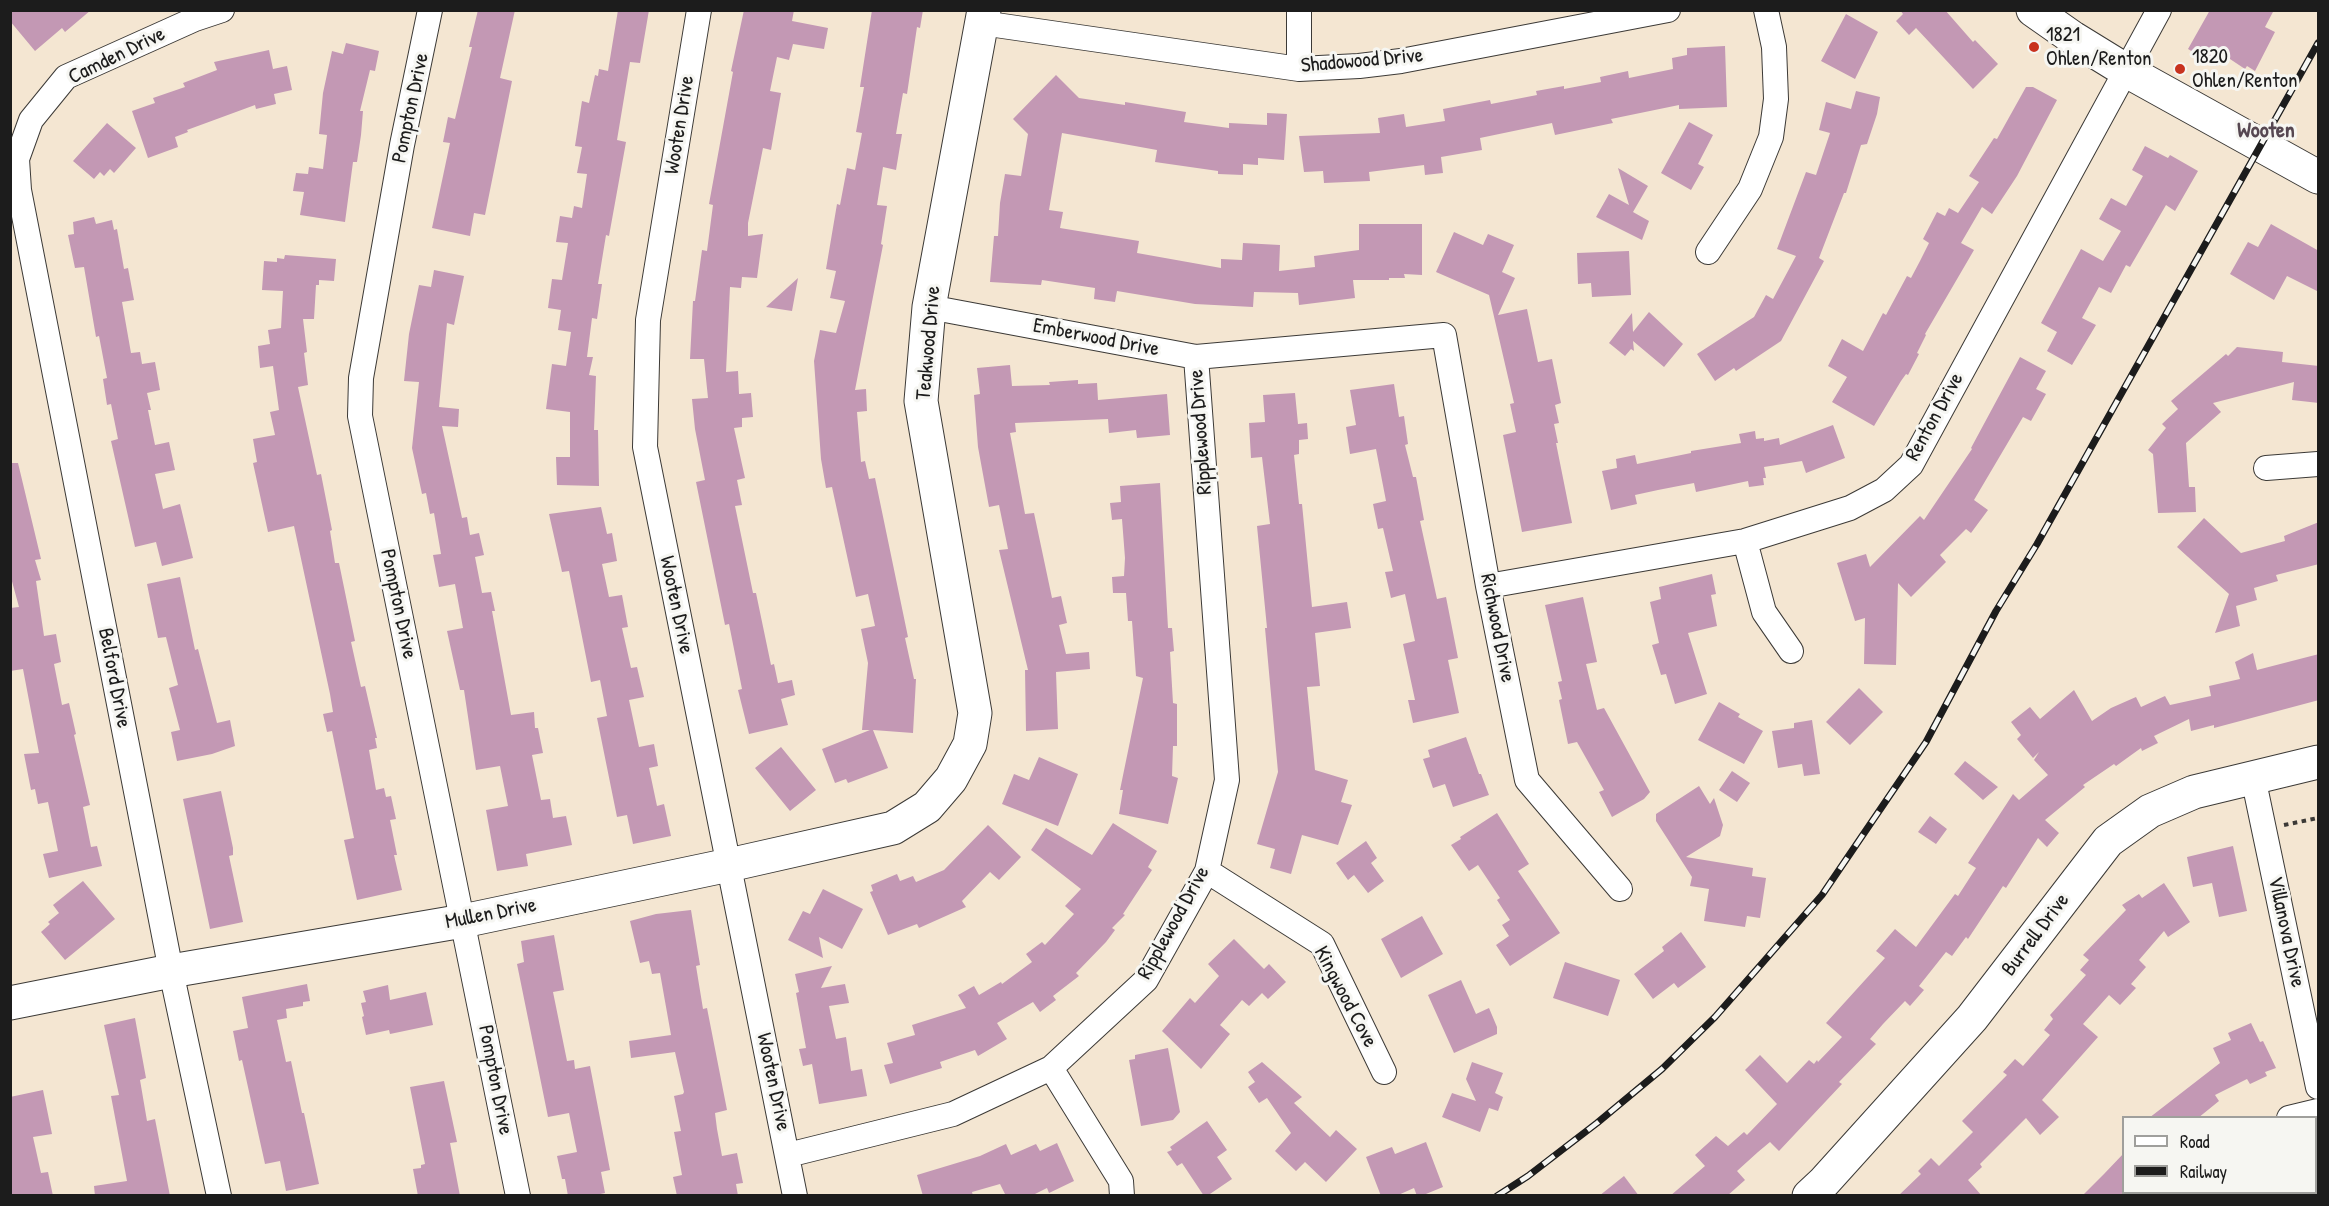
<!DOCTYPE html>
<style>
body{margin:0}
#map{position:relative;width:2329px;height:1206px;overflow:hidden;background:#f4e6d2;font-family:"Patrick Hand",sans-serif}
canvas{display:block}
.frame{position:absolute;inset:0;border:12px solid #1c1c1c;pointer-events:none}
.legend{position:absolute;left:2122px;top:1116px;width:195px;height:78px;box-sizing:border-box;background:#f6f6f2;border:2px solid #9f9f9c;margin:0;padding:8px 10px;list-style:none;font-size:18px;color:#1c1c1c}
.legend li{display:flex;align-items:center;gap:12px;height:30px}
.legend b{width:30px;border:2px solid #9f9f9c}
</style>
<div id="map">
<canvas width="2329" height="1206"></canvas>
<div class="frame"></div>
<ul class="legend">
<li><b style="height:8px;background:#fff"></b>Road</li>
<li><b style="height:8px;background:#1c1c1c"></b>Railway</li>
</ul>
</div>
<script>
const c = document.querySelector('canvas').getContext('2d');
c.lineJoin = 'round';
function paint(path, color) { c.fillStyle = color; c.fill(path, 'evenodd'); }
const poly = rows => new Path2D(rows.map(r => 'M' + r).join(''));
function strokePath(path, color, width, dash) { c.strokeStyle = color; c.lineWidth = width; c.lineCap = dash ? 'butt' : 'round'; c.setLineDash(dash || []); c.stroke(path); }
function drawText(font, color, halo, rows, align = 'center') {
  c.font = font + ' "Patrick Hand",sans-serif'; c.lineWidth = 6; c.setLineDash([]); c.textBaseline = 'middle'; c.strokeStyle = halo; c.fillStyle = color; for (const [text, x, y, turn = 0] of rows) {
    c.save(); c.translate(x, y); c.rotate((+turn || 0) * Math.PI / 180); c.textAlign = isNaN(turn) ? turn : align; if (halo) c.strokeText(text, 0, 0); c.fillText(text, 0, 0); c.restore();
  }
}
paint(poly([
 [10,10,91,10,65,32,62,28,35,51,10,21],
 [478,10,515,10,500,78,512,81,485,215,474,213,470,236,432,228,450,143,443,142,448,117,455,119,472,47,469,47],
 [618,10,649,10,640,63,630,62,617,140,626,142,609,236,606,235,598,284,602,284,597,319,592,318,587,357,593,357,589,375,596,376,594,430,598,430,599,486,557,485,556,457,570,457,570,412,546,409,552,364,566,366,571,332,558,330,561,310,548,308,552,279,562,280,568,243,556,242,560,216,572,218,574,206,582,208,587,174,577,173,582,147,575,146,582,101,589,103,595,75,598,76,599,69,608,71],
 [744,10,794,10,792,21,828,28,824,49,793,44,789,60,777,57,770,91,781,93,771,150,763,148,748,223,748,236,763,234,757,278,742,277,741,288,730,287,726,372,738,371,739,394,751,393,753,417,742,418,742,427,734,428,745,478,737,480,742,505,735,506,753,593,756,593,771,665,774,664,778,683,792,680,795,695,781,699,788,725,749,734,738,690,742,689,729,624,725,625,696,482,705,480,695,429,692,399,708,398,704,359,690,359,693,301,695,301,702,250,707,251,713,205,709,204,733,72,731,71],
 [872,10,923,10,920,28,917,27,907,94,903,93,900,110,896,134,902,134,896,170,883,167,877,205,887,206,881,244,883,245,855,390,866,389,867,411,857,412,861,462,865,461,869,479,875,478,908,637,905,638,914,679,916,679,913,733,873,730,888,768,848,783,846,779,835,783,822,749,870,730,862,730,868,663,861,629,875,626,868,594,856,597,832,487,826,488,821,459,814,361,820,330,836,333,845,301,830,298,836,271,826,269,837,204,840,205,847,168,855,170,862,133,856,132,864,87,860,87],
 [1900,10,1945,10,1973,42,1975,40,1998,64,1973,89,1916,28,1909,35,1896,21,1903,14],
 [2210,10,2274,10,2265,27,2275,32,2255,71,2247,66,2245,69,2224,55,2217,66,2188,49],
 [1846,14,1878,32,1855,79,1821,61],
 [346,43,379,51,375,71,370,70,360,111,363,111,361,135,357,162,353,162,345,222,300,215,304,192,293,191,296,173,308,174,309,167,323,169,327,135,319,134,323,93,332,51,343,54],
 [1725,46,1727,107,1679,109,1679,105,1611,119,1613,123,1555,135,1552,123,1480,138,1482,150,1441,157,1443,173,1425,175,1424,165,1369,172,1370,181,1324,183,1323,171,1304,172,1299,136,1380,133,1378,118,1404,114,1406,127,1445,121,1443,109,1490,100,1491,104,1537,95,1536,91,1564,86,1564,89,1601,82,1600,77,1628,71,1629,78,1673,69,1672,58,1687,55,1687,48],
 [269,50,273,69,287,66,292,90,274,94,276,104,256,109,255,105,187,130,188,132,175,137,178,147,148,158,132,111,155,103,153,98,185,87,183,83,217,70,214,62],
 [1056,75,1079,98,1125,105,1125,102,1186,112,1184,122,1229,128,1229,123,1267,125,1267,113,1287,114,1284,160,1258,158,1258,165,1243,164,1243,175,1218,174,1218,171,1155,162,1157,150,1062,133,1049,210,1063,212,1060,228,1139,241,1137,253,1221,268,1221,259,1242,260,1243,243,1280,245,1279,271,1315,267,1314,256,1359,250,1359,224,1422,224,1422,275,1404,274,1405,278,1389,278,1389,280,1353,280,1355,298,1299,305,1298,293,1254,292,1253,307,1195,304,1117,291,1115,302,1094,299,1095,288,1042,280,1041,285,990,282,994,236,998,236,1000,203,1005,174,1021,176,1028,134,1013,119],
 [2026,87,2033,87,2057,100,2017,176,1992,214,1982,207,1961,243,1974,250,1925,334,1926,335,1917,353,1919,354,1908,375,1906,374,1901,381,1874,426,1832,402,1847,377,1828,366,1842,339,1863,351,1883,313,1886,315,1907,276,1911,278,1920,261,1929,243,1923,239,1937,212,1945,216,1949,208,1958,213,1979,182,1969,176,1994,138,1997,139],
 [1856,91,1880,97,1877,114,1867,144,1861,145,1846,193,1844,193,1819,258,1824,261,1781,341,1736,371,1734,368,1715,381,1697,354,1754,317,1766,295,1773,299,1796,256,1777,249,1806,172,1816,175,1830,133,1819,130,1826,102,1851,109],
 [1689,122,1713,135,1698,164,1704,167,1691,190,1661,173],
 [107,123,136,148,114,173,110,169,104,176,100,172,94,179,73,161],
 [2145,146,2168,158,2170,155,2198,171,2175,211,2166,205,2130,267,2126,265,2111,293,2099,287,2082,318,2096,325,2072,365,2047,351,2057,332,2041,323,2081,249,2103,261,2121,231,2099,219,2111,198,2126,206,2143,176,2132,170],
 [1618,168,1648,186,1633,212,1649,221,1642,240,1596,217,1609,194,1629,205],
 [94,217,96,224,112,220,114,230,117,229,124,269,128,268,134,300,122,302,131,353,140,352,142,364,155,362,160,390,147,393,151,410,148,410,155,445,169,442,175,470,155,474,163,509,180,504,193,558,162,566,156,542,135,547,111,441,118,439,111,404,107,405,103,379,107,378,99,336,96,337,84,267,75,268,68,235,74,234,73,222],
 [2271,224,2319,251,2319,292,2287,276,2274,300,2230,274,2248,242,2258,247],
 [1454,232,1483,245,1488,234,1514,245,1502,272,1515,278,1498,315,1527,309,1538,362,1552,359,1561,403,1555,405,1559,423,1554,424,1558,443,1556,443,1572,523,1522,532,1503,435,1516,432,1510,404,1514,403,1489,295,1436,272],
 [1629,251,1631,295,1592,297,1591,283,1578,284,1577,253],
 [285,255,336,259,334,281,319,280,319,285,316,285,314,319,303,319,307,352,304,353,308,385,298,387,317,475,321,474,332,530,330,531,335,563,339,563,355,641,351,642,361,687,365,686,377,738,375,738,377,748,369,750,376,790,384,788,386,797,391,796,396,819,390,820,397,855,394,855,402,890,357,900,344,840,354,838,332,731,327,732,323,714,333,712,330,694,294,526,268,532,253,463,257,462,253,439,275,435,270,412,279,410,273,366,260,368,258,346,270,344,268,330,281,328,283,291,262,290,264,261,277,262,277,258,284,259],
 [434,270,464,276,454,325,447,323,439,407,459,409,458,427,442,426,462,518,467,517,470,535,479,533,484,555,475,557,482,593,491,592,495,611,492,611,511,715,534,712,535,728,538,728,543,753,532,755,541,800,550,799,553,818,566,816,572,845,526,854,528,866,497,871,486,810,508,806,500,766,476,770,464,690,460,690,447,631,463,628,455,584,439,587,433,555,441,554,434,513,430,514,426,493,422,494,412,448,419,382,404,381,409,334,419,285,431,287],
 [798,278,792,311,766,307],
 [1649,312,1683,344,1664,367,1633,341,1634,351,1631,349,1625,356,1609,343,1632,313,1633,332],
 [2237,347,2283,352,2282,362,2319,366,2319,403,2292,400,2294,382,2213,403,2221,412,2186,443,2189,487,2195,487,2196,512,2158,513,2153,454,2148,450,2166,428,2162,424,2178,409,2171,401,2226,354,2228,356],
 [2020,357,2046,371,2036,389,2046,394,2031,421,2023,417,1974,500,1988,510,1971,533,1966,529,1940,555,1946,562,1911,597,1898,583,1896,665,1864,664,1865,618,1855,621,1837,563,1866,554,1870,567,1920,516,1924,520,1972,449,1971,448],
 [1010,365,1012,386,1050,385,1049,382,1078,380,1078,384,1097,383,1098,400,1167,394,1170,435,1137,438,1136,430,1109,433,1108,419,1015,423,1016,432,1010,433,1025,514,1034,513,1052,598,1061,596,1067,623,1059,625,1066,654,1089,652,1090,669,1056,672,1058,729,1026,731,1025,670,1028,670,999,550,1008,549,999,505,989,507,978,447,974,395,980,394,977,368],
 [1394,384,1399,417,1404,416,1408,444,1405,445,1413,477,1416,477,1424,520,1420,521,1437,599,1446,597,1458,658,1448,660,1459,713,1413,723,1408,700,1415,700,1403,644,1415,641,1405,594,1391,598,1385,572,1393,571,1383,528,1378,529,1373,504,1386,501,1376,449,1350,454,1346,427,1356,425,1350,390],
 [1295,393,1298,424,1307,423,1308,439,1299,440,1299,454,1294,455,1299,504,1302,504,1312,607,1347,602,1351,628,1315,633,1320,686,1307,687,1315,770,1348,780,1341,802,1352,805,1338,845,1302,835,1291,874,1270,868,1275,849,1257,844,1278,772,1265,628,1267,628,1257,526,1270,524,1262,457,1251,458,1249,423,1265,422,1263,395],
 [1833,425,1845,458,1806,473,1802,461,1764,467,1766,478,1763,478,1764,485,1749,487,1748,481,1696,492,1694,483,1658,490,1635,495,1637,504,1611,510,1602,471,1617,468,1616,459,1635,455,1637,464,1691,453,1691,451,1741,443,1739,434,1755,431,1756,439,1764,438,1764,441,1779,438,1780,445],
 [10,463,18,463,41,559,35,560,41,580,36,581,44,636,56,634,61,662,54,664,62,705,69,703,76,734,74,735,90,805,83,807,91,847,97,846,102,866,49,878,43,854,58,851,48,802,38,804,35,789,31,790,24,754,39,753,23,669,10,671,10,608,19,607,10,574],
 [1160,483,1168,628,1172,628,1174,651,1170,652,1173,703,1177,704,1177,746,1173,746,1172,776,1178,778,1168,824,1119,814,1123,790,1120,790,1143,678,1136,676,1132,621,1128,621,1126,593,1113,593,1112,577,1124,576,1125,558,1122,519,1112,520,1110,503,1121,502,1120,486],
 [601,507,607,534,612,533,617,561,602,564,609,597,622,595,628,627,622,628,631,668,637,667,644,697,629,700,639,747,654,744,658,766,649,768,657,806,664,804,671,836,633,844,627,815,617,817,597,718,607,716,600,680,591,682,569,571,562,572,549,514],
 [2204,518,2241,553,2285,541,2284,536,2319,522,2319,564,2276,575,2278,581,2254,588,2257,600,2236,606,2240,626,2215,633,2229,594,2177,547],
 [1712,574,1716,594,1711,595,1717,626,1688,633,1707,694,1675,704,1666,674,1661,675,1652,645,1659,643,1650,602,1661,599,1659,587],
 [180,577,195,650,198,649,217,723,230,720,235,746,212,754,177,761,171,732,180,730,169,688,178,685,166,637,158,638,147,584],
 [1583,597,1597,662,1586,664,1597,710,1604,708,1650,792,1644,799,1612,817,1599,792,1604,790,1577,742,1568,744,1559,700,1562,699,1558,682,1562,681,1545,605],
 [2253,653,2257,670,2319,654,2319,700,2214,728,2214,725,2191,731,2189,719,2154,736,2158,743,2142,751,2141,748,2116,766,2114,764,2083,785,2085,787,2045,820,2059,833,2047,847,2038,838,2006,888,2003,886,1968,939,1966,937,1952,956,1946,952,1919,986,1924,990,1910,1006,1905,1001,1883,1024,1870,1039,1876,1044,1839,1082,1842,1084,1779,1151,1770,1142,1758,1152,1737,1171,1745,1180,1727,1196,1670,1196,1705,1166,1695,1155,1716,1136,1728,1146,1744,1132,1747,1135,1777,1104,1745,1070,1760,1055,1787,1083,1809,1060,1814,1064,1817,1060,1818,1062,1842,1037,1826,1023,1885,958,1876,951,1895,929,1916,947,1955,894,1958,896,1976,868,1968,863,2013,794,2019,800,2048,775,2034,760,2039,752,2033,758,2017,739,2021,735,2011,722,2030,707,2040,719,2074,690,2092,721,2111,708,2136,697,2141,707,2165,696,2170,705,2211,696,2209,686,2240,679,2235,662],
 [1859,688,1883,712,1850,745,1826,722],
 [1719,702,1740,714,1738,717,1763,731,1744,764,1698,740],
 [1812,720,1820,774,1804,776,1802,764,1778,768,1772,731,1794,728,1794,723],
 [1466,737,1479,774,1481,774,1489,795,1453,807,1445,784,1433,788,1423,759,1430,757,1428,750],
 [781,747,816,790,790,811,755,768],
 [1039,757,1078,774,1058,826,1002,804,1014,774,1029,780],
 [1965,761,1998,787,1983,800,1954,774],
 [1732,771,1750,783,1737,802,1719,790],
 [1699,786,1710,804,1714,798,1723,825,1720,836,1686,857,1753,868,1752,876,1766,878,1760,918,1747,916,1745,927,1704,921,1709,889,1690,886,1692,877,1656,821,1656,814],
 [221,791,233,848,233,855,229,856,243,922,210,929,183,799],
 [1497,813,1529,864,1518,871,1560,933,1510,966,1496,945,1509,936,1502,925,1510,920,1497,900,1500,898,1478,865,1469,871,1451,845,1461,839,1460,837],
 [1930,816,1947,829,1936,844,1918,832],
 [1113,823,1157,851,1148,867,1152,870,1123,914,1125,915,1112,928,1115,930,1106,942,1076,973,1079,976,1053,996,1056,1000,1040,1012,1033,1002,997,1023,1007,1039,978,1056,975,1050,940,1062,942,1068,890,1084,884,1065,893,1063,887,1043,915,1035,912,1025,966,1008,958,995,974,986,979,995,1001,982,1002,984,1032,962,1026,954,1042,942,1045,945,1074,914,1065,906,1081,889,1031,850,1046,828,1092,855],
 [988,825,1021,857,999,880,990,872,962,901,966,907,919,928,917,924,888,935,870,892,873,891,871,885,897,874,900,881,913,876,916,882,944,870],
 [1366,841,1377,858,1371,863,1384,881,1368,893,1354,875,1348,880,1336,863],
 [2233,846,2247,911,2219,917,2212,883,2193,887,2187,857],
 [83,881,115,919,65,960,41,932,50,924,48,922,59,913,53,905],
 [2164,883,2190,922,2168,937,2164,931,2139,960,2146,967,2131,984,2136,988,2120,1005,2109,995,2083,1024,2098,1037,2042,1100,2059,1117,2040,1135,2026,1118,1980,1164,1982,1167,1968,1180,1982,1196,1898,1196,1921,1174,1918,1171,1931,1158,1939,1166,1973,1132,1962,1121,2007,1075,2003,1072,2015,1059,2023,1066,2050,1035,2044,1030,2053,1019,2050,1015,2086,975,2080,970,2089,960,2083,955,2126,910,2122,905,2139,894,2142,898],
 [823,889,863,909,842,949,819,937,823,958,788,940,803,911,810,914],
 [691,910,700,965,696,966,703,1009,707,1008,727,1110,715,1113,717,1129,722,1156,737,1153,743,1183,736,1184,738,1196,677,1196,673,1177,682,1175,674,1132,681,1131,674,1096,683,1094,684,1092,675,1052,631,1058,629,1041,671,1035,660,973,652,974,649,961,640,963,630,921,656,914],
 [1422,916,1443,954,1401,978,1381,939],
 [1681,932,1706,967,1678,988,1674,983,1653,999,1634,974,1664,951,1662,947],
 [554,935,564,990,553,992,567,1061,574,1060,575,1069,590,1066,610,1170,601,1172,605,1193,591,1196,568,1196,565,1179,562,1179,557,1156,577,1152,569,1113,548,1117,517,964,524,962,521,941],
 [1234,939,1264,969,1269,964,1286,982,1268,999,1262,993,1249,1006,1242,1000,1220,1025,1230,1034,1201,1069,1162,1031,1190,998,1195,1003,1219,976,1208,964],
 [1565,962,1620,980,1608,1016,1553,998],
 [832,966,821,988,845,984,849,1003,829,1006,836,1039,846,1037,851,1071,862,1069,867,1096,819,1104,812,1064,803,1066,799,1049,806,1048,796,993,799,992,795,974],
 [1461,980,1476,1014,1489,1008,1497,1027,1497,1034,1454,1053,1428,995],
 [307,984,310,1001,303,1002,303,1006,286,1009,287,1018,277,1020,286,1062,291,1061,302,1113,304,1113,319,1184,286,1191,280,1161,265,1164,242,1060,239,1061,233,1031,248,1028,242,997],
 [388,985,390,1000,426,992,433,1025,390,1034,389,1030,366,1035,362,1017,364,1016,361,1003,366,1002,363,991],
 [135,1018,146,1078,140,1080,147,1121,155,1119,170,1196,95,1196,94,1186,127,1181,111,1096,119,1095,104,1025],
 [2251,1023,2260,1042,2263,1041,2276,1068,2265,1072,2267,1076,2250,1084,2247,1079,2215,1095,2219,1101,2198,1118,2149,1118,2220,1063,2213,1048,2231,1040,2228,1033],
 [1168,1048,1180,1112,1173,1120,1141,1126,1129,1060,1135,1059,1135,1055],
 [1262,1062,1302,1097,1294,1103,1330,1137,1336,1130,1357,1149,1326,1182,1305,1162,1296,1171,1275,1151,1291,1133,1267,1098,1259,1103,1248,1087,1255,1082,1248,1072],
 [1472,1062,1503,1073,1495,1093,1503,1097,1498,1111,1489,1108,1480,1132,1442,1117,1452,1093,1476,1101,1466,1079],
 [444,1081,457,1142,450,1143,460,1196,418,1196,413,1169,421,1168,421,1165,425,1164,410,1087],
 [43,1090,52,1134,33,1137,41,1173,48,1172,53,1196,10,1196,10,1097],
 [1207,1121,1227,1150,1217,1157,1232,1179,1207,1196,1204,1196,1182,1163,1177,1166,1167,1152,1172,1150,1170,1147],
 [1426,1142,1443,1187,1421,1196,1417,1196,1414,1188,1396,1196,1381,1196,1366,1157,1392,1147,1395,1154],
 [1057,1143,1074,1181,1049,1193,1047,1188,1031,1196,1006,1196,1000,1184,972,1192,973,1196,923,1196,917,1175,980,1156,1006,1144,1011,1155,1036,1144,1040,1151],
 [2124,1153,2124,1196,2082,1196,2104,1174],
 [1624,1176,1639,1196,1599,1196]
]), '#c398b4');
const street = poly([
 [430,10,402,145,361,378,360,416,518,1196],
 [699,10,648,320,645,447,795,1196],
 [982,23,1299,69,1359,66,1401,61,1668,10],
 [1299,69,1299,10],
 [1708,252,1750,189,1771,137,1776,99,1774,47,1766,10],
 [929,307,1196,357,1444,335,1488,586,1527,780,1620,889],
 [2266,468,2318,464],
 [1745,541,1764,612,1791,651],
 [1488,586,1745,541,1850,508,1884,490,1911,465,2159,10],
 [2253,777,2318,1087],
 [1207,871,1322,944,1384,1072],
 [1051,1068,1121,1181,1122,1196],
 [2289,1118,2318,1111],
 [788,1155,953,1114,1051,1068,1146,980,1207,871,1227,780,1196,357],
 [219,1196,171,971,19,190,17,159,31,120,66,77,195,19,222,10],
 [2206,1196,2209,1192]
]);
const secondary = poly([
 [2033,10,2073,38,2125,70,2318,177],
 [10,1003,171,971,463,921,729,865,893,828,927,807,951,779,970,744,975,713,921,401,929,307,984,10],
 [1809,1196,1824,1182,1972,1018,2108,841,2150,811,2194,792,2318,762]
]);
strokePath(street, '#3c3a37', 26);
strokePath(secondary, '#3c3a37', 35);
strokePath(poly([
 [2284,825,2318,818]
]), '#3c3a37', 4, [4.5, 4.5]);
strokePath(street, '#fff', 24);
strokePath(secondary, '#fff', 33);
const rail = poly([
 [1497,1196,1528,1176,1597,1123,1662,1069,1715,1017,1822,895,1926,742,1996,611,2037,544,2318,43]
]);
strokePath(rail, '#1c1c1c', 7);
strokePath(rail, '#f6f6f2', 4.5, [14]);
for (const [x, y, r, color] of [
 [2034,47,6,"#c8321e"],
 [2180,69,6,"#c8321e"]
]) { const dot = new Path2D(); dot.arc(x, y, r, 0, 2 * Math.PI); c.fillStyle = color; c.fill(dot); strokePath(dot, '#f6f6f2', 2); }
drawText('21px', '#1c1c1c', '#f6f6f2', [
 ["1821",2046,35],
 ["Ohlen/Renton",2046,59],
 ["1820",2192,57],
 ["Ohlen/Renton",2192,81]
], 'left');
drawText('21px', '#1c1c1c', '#f6f6f2', [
 ["Camden Drive",117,56,-26],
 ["Shadowood Drive",1362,61,-5],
 ["Pompton Drive",411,108,-78],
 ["Wooten Drive",680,125,-81],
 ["Emberwood Drive",1096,338,11],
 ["Teakwood Drive",929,343,-85],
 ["Renton Drive",1935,417,-61],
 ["Ripplewood Drive",1201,432,-94],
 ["Pompton Drive",398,604,78],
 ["Wooten Drive",676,605,78],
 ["Richwood Drive",1497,628,79],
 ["Belford Drive",114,678,79],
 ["Mullen Drive",491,914,-11],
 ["Ripplewood Drive",1174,923,-61],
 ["Villanova Drive",2286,932,78],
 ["Burrell Drive",2036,935,-53],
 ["Kingwood Cove",1345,997,62],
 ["Pompton Drive",495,1080,79],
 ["Wooten Drive",773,1082,78]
]);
drawText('bold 22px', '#564751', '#f6f6f2', [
 ["Wooten",2266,131]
]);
</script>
